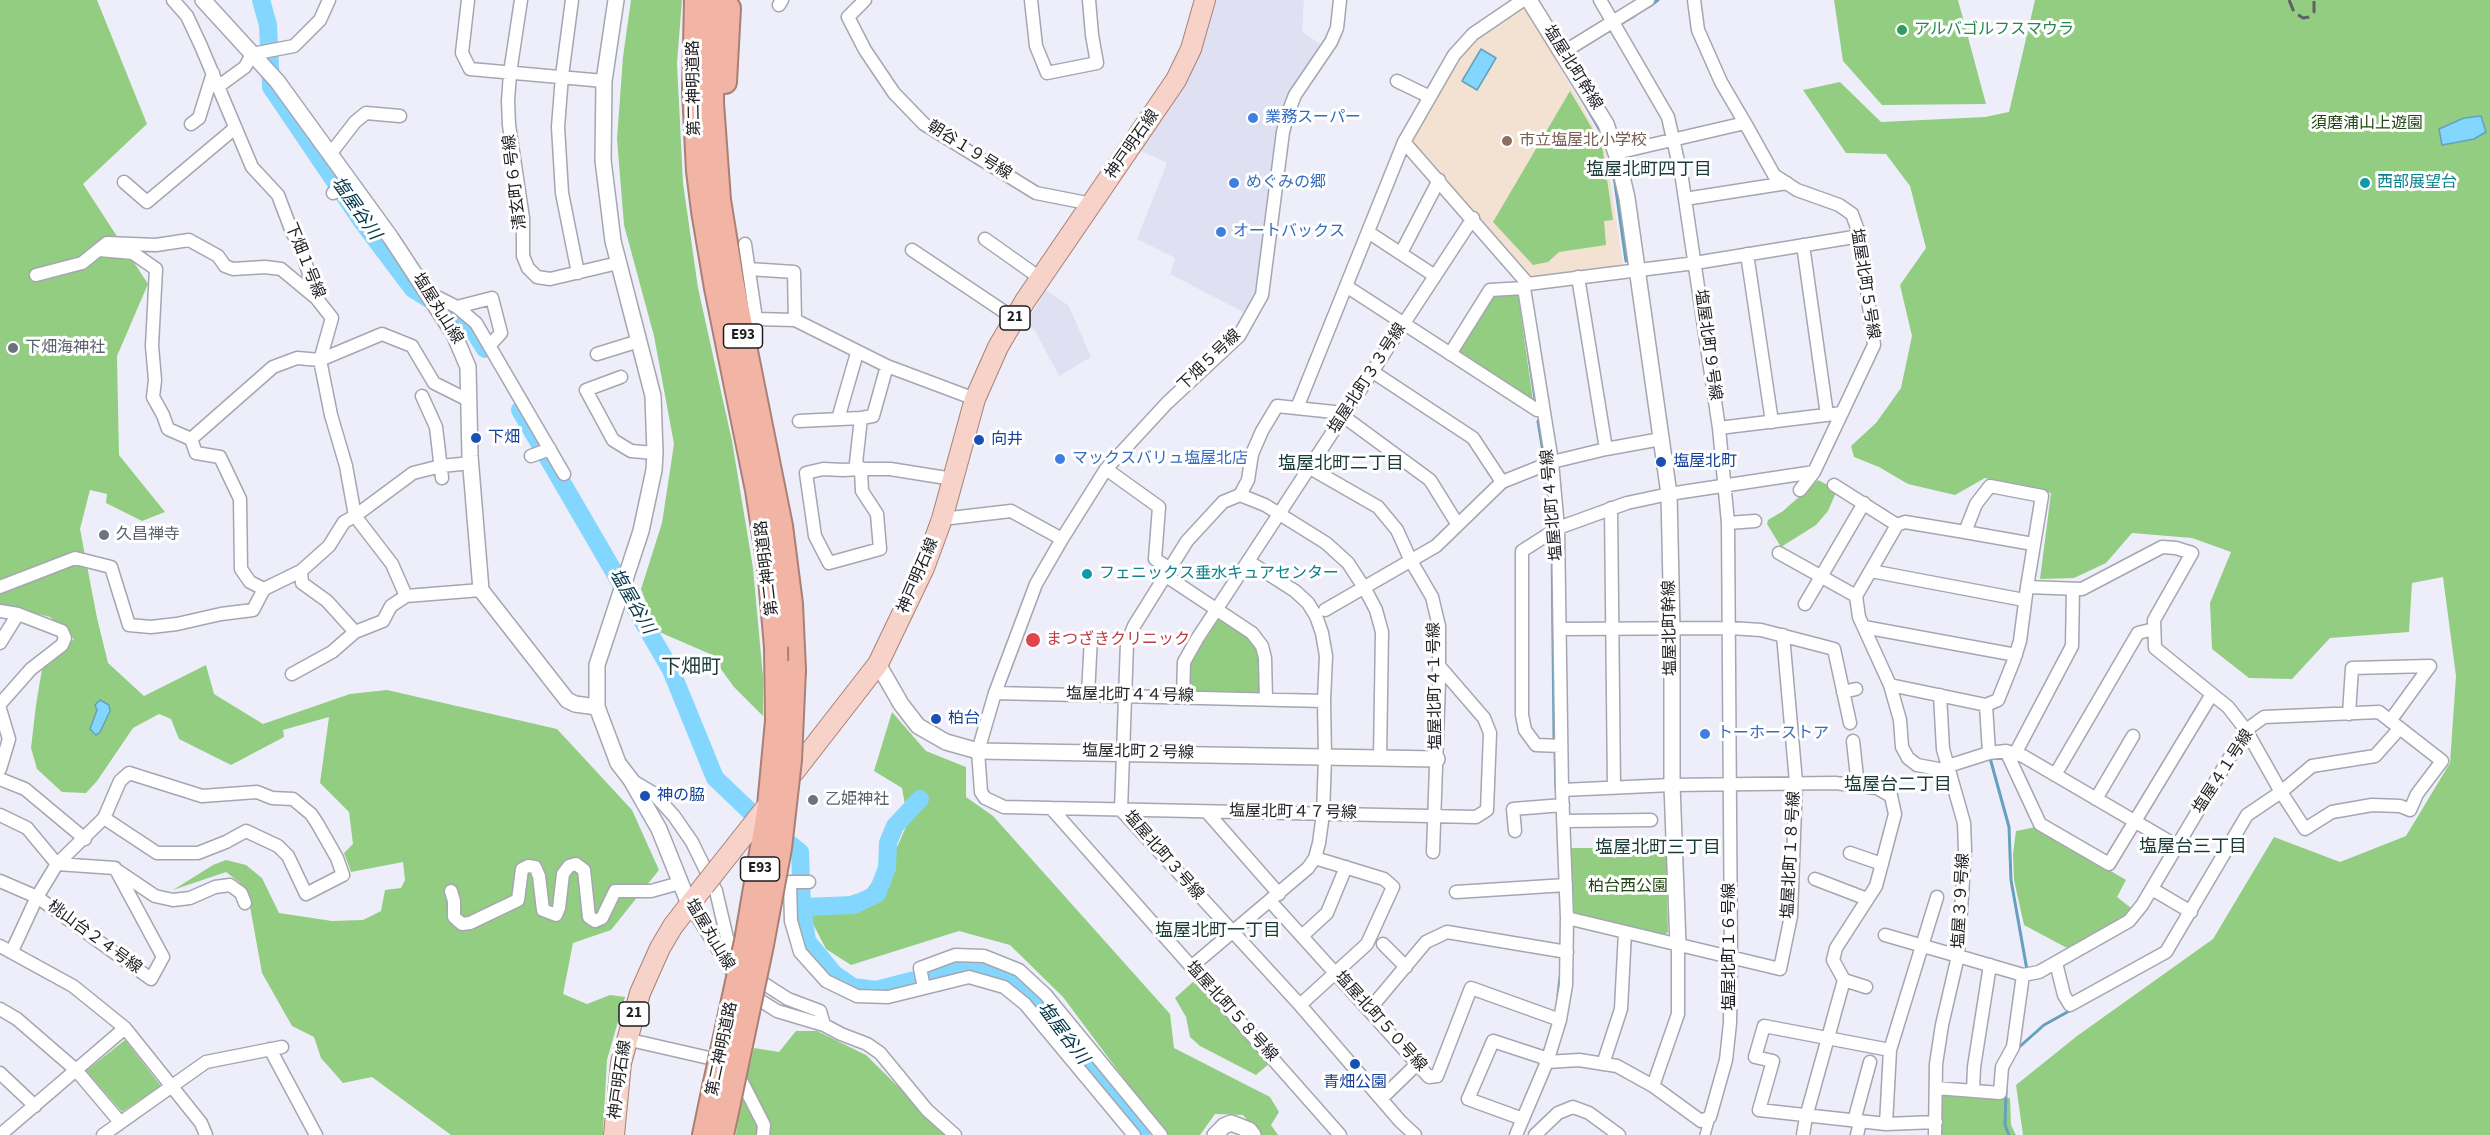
<!DOCTYPE html>
<meta charset="utf-8">
<style>
body{margin:0}
canvas{display:block;background:#edeef9}
</style>
<canvas width="2490" height="1135"></canvas>
<script>
const c = document.querySelector('canvas').getContext('2d');
c.lineJoin = 'round';
function paint(path, color) { c.fillStyle = color; c.fill(path, 'evenodd'); }
const poly = rows => new Path2D(rows.map(r => 'M' + r).join(''));
function strokePath(path, color, width, dash) { c.strokeStyle = color; c.lineWidth = width; c.lineCap = dash ? 'butt' : 'round'; c.setLineDash(dash || []); c.stroke(path); }
function drawText(font, color, halo, rows, align = 'center') {
  c.font = font + ' "Source Sans 3","Noto Sans JP",sans-serif'; c.lineWidth = 6; c.setLineDash([]); c.textBaseline = 'middle'; c.strokeStyle = halo; c.fillStyle = color; for (const [text, x, y, turn = 0] of rows) {
    c.save(); c.translate(x, y); c.rotate((+turn || 0) * Math.PI / 180); c.textAlign = isNaN(turn) ? turn : align; if (halo) c.strokeText(text, 0, 0); c.fillText(text, 0, 0); c.restore();
  }
}
paint(poly([
 [1213,0,1304,0,1302,32,1322,45,1294,90,1258,288,1247,314,1170,274,1175,258,1137,239,1167,163,1139,150],
 [1046,290,1069,306,1091,357,1059,376,1035,331,1027,322]
]), '#dfe1f3');
paint(poly([
 [1521,9,1527,10,1605,146,1623,265,1535,278,1528,276,1413,144,1413,137,1466,50,1482,35]
]), '#f3e2d1');
paint(poly([
 [0,0,97,0,147,124,83,184,148,284,117,356,119,455,165,512,142,521,106,503,107,494,90,490,80,529,97,618,108,663,144,696,206,665,214,694,263,724,350,694,387,690,557,729,632,810,659,870,611,930,573,943,563,994,587,1004,610,995,625,997,607,1060,603,1133,605,1135,451,1135,372,1077,343,1083,321,1058,314,1037,292,1026,262,973,249,901,239,882,226,872,173,890,213,865,226,860,246,865,262,878,279,913,332,921,363,920,381,911,385,890,401,888,405,880,403,862,351,872,344,853,353,844,349,812,320,783,329,717,283,730,284,737,231,765,179,739,171,719,159,714,133,728,97,781,86,793,62,792,37,769,31,748,36,705,42,669,74,639,50,617,0,604],
 [631,0,682,0,677,63,683,183,698,288,732,441,753,568,763,677,763,716,734,687,710,654,657,631,641,589,662,523,674,444,654,336,624,225,617,139,623,57],
 [1834,0,1958,0,1986,104,1882,105,1843,61],
 [2035,0,2490,0,2490,1135,2023,1135,2016,1085,2077,1036,2213,939,2274,837,2340,862,2406,836,2450,763,2456,676,2443,577,2412,583,2409,632,2330,638,2292,679,2249,678,2212,649,2210,603,2231,552,2192,538,2132,533,2106,563,2074,578,2040,579,2051,493,1985,478,1955,495,1908,484,1879,467,1854,457,1851,446,1876,423,1901,388,1912,336,1900,285,1926,248,1910,186,1886,154,1846,153,1803,90,1840,82,1881,122,1985,117,2009,112],
 [1570,91,1602,145,1613,220,1604,221,1606,245,1559,252,1548,262,1533,265,1493,222],
 [1495,294,1518,294,1533,401,1460,355,1460,349,1491,298],
 [1818,480,1837,490,1828,511,1816,525,1781,547,1767,524,1768,520,1783,511],
 [1217,618,1223,618,1239,629,1258,647,1261,691,1257,695,1192,693,1187,688,1190,663,1197,648],
 [892,712,926,751,966,767,966,797,993,816,1170,1014,1174,1048,1270,1097,1279,1112,1271,1125,1278,1135,1260,1135,1243,1115,1215,1114,1200,1135,1166,1135,1063,997,1010,945,959,931,851,965,826,949,811,920,811,900,840,899,866,891,898,845,908,822,902,788,874,771],
 [2036,827,2126,880,2117,897,2131,908,2126,916,2067,948,2024,925,2014,880,2013,854,2016,831],
 [1570,848,1666,848,1668,932,1663,937,1577,915,1573,910],
 [1194,981,1270,1063,1256,1075,1200,1046,1190,1037,1186,1017,1175,998],
 [796,1031,817,1031,866,1055,947,1135,736,1135,740,1104,754,1048,779,1052],
 [125,1040,161,1086,122,1112,86,1071],
 [1941,1092,2010,1098,2011,1125,2016,1135,1940,1135]
]), '#93cd82');
const water = poly([
 [1481,49,1496,58,1477,90,1462,81,1481,49],
 [2481,116,2486,132,2474,139,2442,145,2439,129,2464,118,2481,116],
 [100,700,109,705,110,711,100,732,96,735,90,729,97,710,95,705,100,700]
]);
paint(water, '#83d7fe');
strokePath(water, '#65a0bc', 1.5);
strokePath(poly([
 [1650,6,1658,0],
 [1624,22,1634,16],
 [1583,101,1602,134],
 [1613,169,1626,261],
 [1525,329,1535,399],
 [1538,421,1544,458],
 [1546,474,1551,526],
 [1552,542,1554,738],
 [1555,754,1556,788],
 [1990,758,2009,827,2011,880,2027,970],
 [1558,995,1560,978],
 [2017,1049,2044,1025,2071,1010],
 [2006,1091,2005,1125,2009,1135]
]), '#65a0bc', 3);
strokePath(poly([
 [261,0,268,25,271,87,361,220,413,289,459,318,473,330,485,349],
 [520,410,671,670,715,778,758,819,800,852,802,907,807,941,834,974,853,987,876,990,965,967,987,968,1009,975,1024,986,1045,1007,1081,1060,1141,1135],
 [802,907,854,905,877,894,887,868,888,843,895,826,920,799]
]), '#83d7fe', 18);
const pedestrian = poly([
 [1705,1135,1710,1117]
]);
const minor = poly([
 [173,0,187,16,201,46,252,167,278,195,292,232,301,249,317,299,332,318,320,360,331,415,346,466,355,516,392,564,406,596,481,590],
 [468,0,462,53,470,69,604,81],
 [521,0,510,73,508,101,509,125,523,218,523,256,528,268,537,277,550,279,618,263],
 [572,0,562,76,558,127,562,193,578,273],
 [865,0,848,17,865,50,894,93,924,124,1036,193,1092,204],
 [1031,0,1036,46,1047,73,1097,63,1092,35,1089,0],
 [1600,0,1668,117,1682,179,1719,428,1842,413],
 [1694,0,1698,30,1721,82,1745,123],
 [779,5,782,0],
 [1562,53,1648,0],
 [1397,81,1430,97],
 [219,86,245,67,252,54,294,46,320,20,329,0],
 [191,124,199,118,213,73],
 [1404,142,1528,284,1524,288,1552,462,1558,528,1562,790,1567,918],
 [331,153,355,122,366,113,400,116],
 [124,182,147,202,235,128],
 [333,193,350,181],
 [1685,199,1787,183],
 [1368,232,1435,276],
 [985,239,1040,278],
 [745,244,756,319,795,320,887,366,975,399],
 [1803,245,1827,415],
 [99,250,133,253,156,269,152,346,155,380,153,397,163,415,168,429,191,439,196,453,220,457,240,499,241,569,250,582,264,589],
 [912,250,1015,319],
 [1401,253,1439,180],
 [1747,254,1772,422],
 [749,269,794,272,795,320],
 [36,275,82,263,107,243,156,245,189,240,218,256,225,266,233,269,265,267,281,269,316,298],
 [1528,284,1695,263,1860,236],
 [1346,286,1537,410,1543,409],
 [427,292,457,307,476,323,564,474],
 [457,307,492,298,501,333,490,345],
 [597,354,639,341],
 [1450,354,1490,290,1524,288],
 [887,366,873,416,861,418,856,463,861,469,862,491,877,514,880,549,829,563,815,536,806,473,823,469,843,470,861,469,890,469,953,479],
 [1373,372,1473,438,1502,482],
 [621,377,586,390,613,440,631,451,655,453],
 [422,396,436,427,442,478],
 [1297,408,1404,142,1454,55,1473,34,1523,0],
 [838,419,857,353],
 [799,421,861,418],
 [191,439,273,367,297,358,320,360,382,334,412,346,434,383,468,400],
 [1606,449,1661,439],
 [531,456,550,449],
 [1310,468,1378,507,1397,530,1411,561,1432,597,1439,626,1439,682,1433,852],
 [1106,469,1159,507,1155,559,1170,569],
 [1834,485,1897,525],
 [1800,490,1814,472],
 [1240,495,1248,480,1252,454,1262,431,1277,406,1334,412,1343,416,1430,480,1458,525],
 [1611,508,1614,788],
 [942,519,1011,511,1062,539,1106,469,1167,403,1239,336,1262,295,1283,132,1288,113,1295,95,1331,42,1337,28,1340,0],
 [1728,523,1755,521],
 [1965,532,2033,544],
 [1779,553,1856,596],
 [301,571,302,583,327,601,355,632],
 [1871,571,2024,600],
 [1166,576,1252,633,1262,646,1265,658,1266,699],
 [0,587,75,558,111,567,129,625,151,627,177,624,221,614,253,610,264,589,301,571,329,546,344,522,355,516,413,473,441,466,471,463],
 [1805,604,1864,503],
 [1325,610,1436,546,1502,482,1552,462,1606,449,1578,277],
 [0,611,18,614,62,631,65,638,62,645,31,669,0,704],
 [1864,627,2016,655],
 [1560,629,1730,628,1761,630,1834,649,1850,723],
 [0,643,18,614],
 [292,674,332,652,355,632,383,621,391,606,406,596],
 [1890,685,1900,720,1902,747,1908,758,1917,765,1949,771],
 [1843,692,1856,689],
 [995,693,1036,584,1062,539],
 [1088,695,1091,637],
 [1183,697,1184,662,1197,639,1473,218],
 [1324,701,995,693,978,751,981,792,985,798,1004,807,1476,817,1487,810,1490,733,1484,718,1439,666],
 [1986,705,1989,753,2006,751,2023,756,2177,846],
 [0,709,9,739,0,769],
 [2349,714,2352,668,2430,666,2390,721],
 [1853,741,1858,786],
 [1561,746,1536,745,1525,730,1522,715,1522,551,1558,528,1627,503,1669,494,1814,472,1874,345,1860,236,1852,214,1839,205,1797,190,1774,175,1745,123,1616,153],
 [2006,751,2040,824,2109,864,2212,694],
 [2015,754,2072,646,2073,589],
 [1380,758,1382,632,1376,610,1365,589,1348,563,1326,543,1265,505,1240,495,1223,502,1187,541,1134,626,1127,643,1121,810,1300,1005,1400,1121,1415,1135],
 [1948,766,1989,753],
 [2055,775,2138,633,2154,629],
 [0,779,25,789,85,839],
 [631,780,653,793,674,816,692,842,716,891,727,938,741,962],
 [1562,790,1672,785,1835,783,1877,788,1891,796,1895,814,1876,886,1836,948,1833,960,1844,980,1806,1117,1803,1135],
 [2096,799,2133,736],
 [1051,808,1340,1135],
 [1207,812,1279,894],
 [0,815,27,828,57,864,37,897,12,951],
 [1563,821,1651,820],
 [1515,831,1513,809,1563,805],
 [1850,853,1882,864],
 [57,864,104,818,120,781,129,773,202,796,257,792,272,798,293,799,311,814,317,823,337,858,343,875,306,894,288,856,278,846,246,831,226,842,198,853,157,853,104,818],
 [118,871,155,896,173,900,190,898,215,887,230,885,241,893,245,903],
 [1815,879,1867,899],
 [0,881,37,897,151,979,163,957,115,868,57,864],
 [809,882,790,882,791,921,800,952,826,981,857,996,888,997,969,977,1004,987,1025,1004,1134,1135],
 [2152,889,2191,912],
 [451,891,454,901,454,917,462,924,470,923,518,900,522,869,528,866,535,867,539,876,543,910,556,915,559,908,563,874,569,866,576,864,584,870,589,917,595,921,602,918,615,891,651,891,680,883],
 [1456,892,1566,885],
 [1270,901,1429,1077,1437,1076,1471,988,1560,1020],
 [689,904,738,981],
 [1885,935,1958,956,1942,1025,1936,1064,1935,1135],
 [1302,936,1327,913,1346,867],
 [1383,944,1406,967],
 [0,946,73,986,125,1028,201,1123,206,1135],
 [2056,963,2064,995,2070,1005,2166,952,2247,815,2281,792,2312,766,2375,756,2400,728],
 [1191,967,1308,868,1315,858,1319,843,1323,814,1325,757,1324,701,1326,656,1322,633,1316,616,1308,603,1295,591,1248,561],
 [2023,975,2039,972,2129,921,2142,905,2246,730,2264,717,2379,712,2442,761,2417,794,2410,810,2400,806,2372,805,2332,812,2305,829,2281,792,2246,730,2228,707,2155,648,2154,620,2192,553,2176,548,2162,547,2082,589,2027,587,2020,641,2014,660,1998,700,1986,705,1890,685,1859,617,1856,596,1897,525,1905,522,1965,532,1976,504,1990,486,2042,496,2027,587],
 [752,976,788,999,820,1011,824,1025],
 [1844,980,1866,987],
 [924,988,920,968,955,955,984,956,1019,970,1046,995,1161,1135],
 [750,994,777,1011,824,1025,841,1034,867,1044,880,1053,927,1110,955,1135],
 [1300,1005,1367,944,1393,887,1384,879,1315,858],
 [0,1009,17,1019,76,1070,120,1122],
 [1369,1010,1426,942,1447,932,1567,952],
 [626,1039,709,1058,728,1066,741,1080,764,1125,763,1135],
 [270,1049,316,1135],
 [1890,1050,1764,1026,1755,1057,1773,1061,1759,1110,1886,1124,1936,1122],
 [1603,1064,1621,1009,1625,932],
 [0,1073,35,1106],
 [1653,1086,1678,1014,1678,945],
 [1936,1088,2000,1093,2002,1067,2013,1047,2023,975,1958,956,1965,850,1964,823,1943,749,1940,695],
 [1973,1091,1974,1067,1990,965],
 [1381,1099,1418,1063],
 [1523,1119,1468,1099,1493,1041,1542,1057,1547,1062,1579,1060,1617,1066,1653,1086,1701,1121,1710,1117,1726,1060,1730,1023,1731,957,1728,523,1719,428],
 [1854,1121,1870,1062],
 [1886,1124,1890,1050,1937,897],
 [0,1135,125,1028],
 [103,1135,206,1062,282,1047],
 [1516,1135,1547,1062,1560,1020,1566,985,1567,918,1780,969,1791,916,1796,782,1783,635],
 [1535,1135,1558,1113,1573,1107,1589,1113,1619,1135],
 [1857,1135,1860,1122]
]);
const tertiary = poly([
 [203,0,277,81,391,238,454,334,468,367,470,456,481,590,567,700,575,704,597,707,618,763,631,780,659,829,689,904],
 [1529,0,1606,124,1618,159,1627,198,1669,494,1672,629,1672,785,1678,945],
 [878,664,901,704,918,726,946,742,978,751,1437,759],
 [597,707,597,665,641,531,654,470,655,453,653,396,613,241,603,160,604,81,616,0],
 [1215,1135,1224,1126,1231,1123,1249,1130,1253,1135]
]);
const primary = poly([
 [794,772,878,664,924,568,942,519,975,399,998,347,1025,301,1176,80,1191,49,1205,0],
 [614,1135,621,1063,640,993,660,948,673,926,704,886]
]);
const motorway = poly([
 [696,0,694,90,698,171,703,211,716,288,757,490,769,567,776,647],
 [713,0,712,103,719,200,733,286,781,526,791,604,794,670],
 [725,82,729,8],
 [704,1135,714,1087],
 [722,1135,729,1102]
]);
strokePath(pedestrian, '#a5a6b0', 12);
strokePath(minor, '#a5a6b0', 15);
strokePath(tertiary, '#a5a6b0', 18);
strokePath(primary, '#a88076', 22);
strokePath(motorway, '#a88076', 26);
strokePath(pedestrian, '#fff', 9);
strokePath(minor, '#fff', 12);
strokePath(tertiary, '#fff', 15);
strokePath(primary, '#f7d2c8', 20);
strokePath(motorway, '#f2b4a4', 22);
strokePath(poly([
 [2289,0,2294,12,2303,18,2309,17,2314,12,2314,0]
]), '#606167', 3, [12, 6]);
const primaryBridge = poly([
 [704,886,772,800]
]);
const motorwayBridge = poly([
 [714,1087,746,941,769,806,777,721,776,647],
 [729,1102,762,945,780,848,790,760,794,670]
]);
strokePath(primaryBridge, '#a88076', 22, []);
strokePath(motorwayBridge, '#a88076', 26, []);
strokePath(primaryBridge, '#f7d2c8', 20);
strokePath(motorwayBridge, '#f2b4a4', 22);
for (const [x, y, r, color] of [
 [1902,30,6,"#2e9e5b"],
 [1253,118,6,"#3f7fe0"],
 [1507,141,6,"#8d6e63"],
 [1234,183,6,"#3f7fe0"],
 [2365,183,6,"#0f9aa8"],
 [1221,232,6,"#3f7fe0"],
 [13,348,6,"#6b7280"],
 [476,438,6,"#1a4fb4"],
 [979,440,6,"#1a4fb4"],
 [1060,459,6,"#3f7fe0"],
 [1661,462,6,"#1a4fb4"],
 [104,535,6,"#6b7280"],
 [1087,574,6,"#0f9aa8"],
 [1033,640,8,"#e0444e"],
 [936,719,6,"#1a4fb4"],
 [1705,734,6,"#3f7fe0"],
 [645,796,6,"#1a4fb4"],
 [813,800,6,"#6b7280"],
 [1355,1064,6,"#1a4fb4"]
]) { const dot = new Path2D(); dot.arc(x, y, r, 0, 2 * Math.PI); c.fillStyle = color; c.fill(dot); strokePath(dot, '#fff', 2); }
for (const [x, y, w] of [
 [1015,318,30],
 [743,336,39],
 [760,869,39],
 [634,1014,30]
]) { const box = new Path2D(); box.roundRect(x - w / 2, y - 12, w, 24, 4.5); c.fillStyle = '#fff'; c.fill(box); strokePath(box, '#1e1e22', 1.5); }
drawText('bold 15px', '#1e1e22', null, [
 ["21",1015,318],
 ["E93",743,336],
 ["E93",760,869],
 ["21",634,1014]
]);
drawText('16px', '#27864d', '#fff', [
 ["アルバゴルフスマウラ",1914,30]
], 'left');
drawText('16px', '#1e1e22', '#fff', [
 ["塩屋北町幹線",1572,68,58],
 ["第二神明道路",695,88,-91],
 ["神戸明石線",1133,145,-55],
 ["朝谷１９号線",969,151,32],
 ["清玄町６号線",516,182,-97],
 ["下畑１号線",304,261,68],
 ["塩屋北町５号線",1864,284,81],
 ["塩屋丸山線",437,309,58],
 ["塩屋北町９号線",1707,345,82],
 ["下畑５号線",1210,361,-44],
 ["塩屋北町３３号線",1368,379,-57],
 ["塩屋北町４号線",1553,505,-95],
 ["第二神明道路",768,568,-97],
 ["神戸明石線",919,576,-67],
 ["塩屋北町幹線",1671,628,-91],
 ["塩屋北町４１号線",1436,686,-91],
 ["塩屋北町４４号線",1130,696,1],
 ["塩屋北町２号線",1138,753,1],
 ["塩屋４１号線",2224,772,-57],
 ["塩屋北町４７号線",1293,813,1],
 ["塩屋北町１８号線",1792,855,-87],
 ["塩屋北町３号線",1163,856,49],
 ["塩屋３９号線",1962,901,-87],
 ["塩屋丸山線",709,935,59],
 ["桃山台２４号線",94,938,36],
 ["塩屋北町１６号線",1730,947,-90],
 ["塩屋北町５８号線",1231,1012,48],
 ["塩屋北町５０号線",1380,1022,48],
 ["第二神明道路",723,1049,-78],
 ["神戸明石線",621,1080,-82]
]);
drawText('16px', '#366cbe', '#fff', [
 ["業務スーパー",1265,118],
 ["めぐみの郷",1246,183],
 ["オートバックス",1233,232],
 ["マックスバリュ塩屋北店",1072,459],
 ["トーホーストア",1717,734]
], 'left');
drawText('16px', '#214713', '#fff', [
 ["須磨浦山上遊園",2367,124],
 ["柏台西公園",1628,887]
]);
drawText('16px', '#785e54', '#fff', [
 ["市立塩屋北小学校",1519,141]
], 'left');
drawText('16px', '#0d838f', '#fff', [
 ["西部展望台",2377,183],
 ["フェニックス垂水キュアセンター",1099,574]
], 'left');
drawText('16px', '#5b616d', '#fff', [
 ["下畑海神社",25,348],
 ["久昌禅寺",116,535],
 ["乙姫神社",825,800]
], 'left');
drawText('16px', '#164399', '#fff', [
 ["下畑",488,438],
 ["向井",991,440],
 ["塩屋北町",1673,462],
 ["柏台",948,719],
 ["神の脇",657,796],
 ["青畑公園",1355,1083,"center"]
], 'left');
drawText('16px', '#be3a42', '#fff', [
 ["まつざきクリニック",1046,640]
], 'left');
drawText('18px', '#1a3c38', '#fff', [
 ["塩屋北町四丁目",1649,171],
 ["塩屋北町二丁目",1341,465],
 ["塩屋台二丁目",1898,786],
 ["塩屋台三丁目",2193,848],
 ["塩屋北町三丁目",1658,849],
 ["塩屋北町一丁目",1218,932]
]);
drawText('italic 18px', '#02364a', '#fff', [
 ["塩屋谷川",355,209,55],
 ["塩屋谷川",631,602,60],
 ["塩屋谷川",1062,1034,53]
]);
drawText('20px', '#1a3c38', '#fff', [
 ["下畑町",691,669]
]);
</script>
